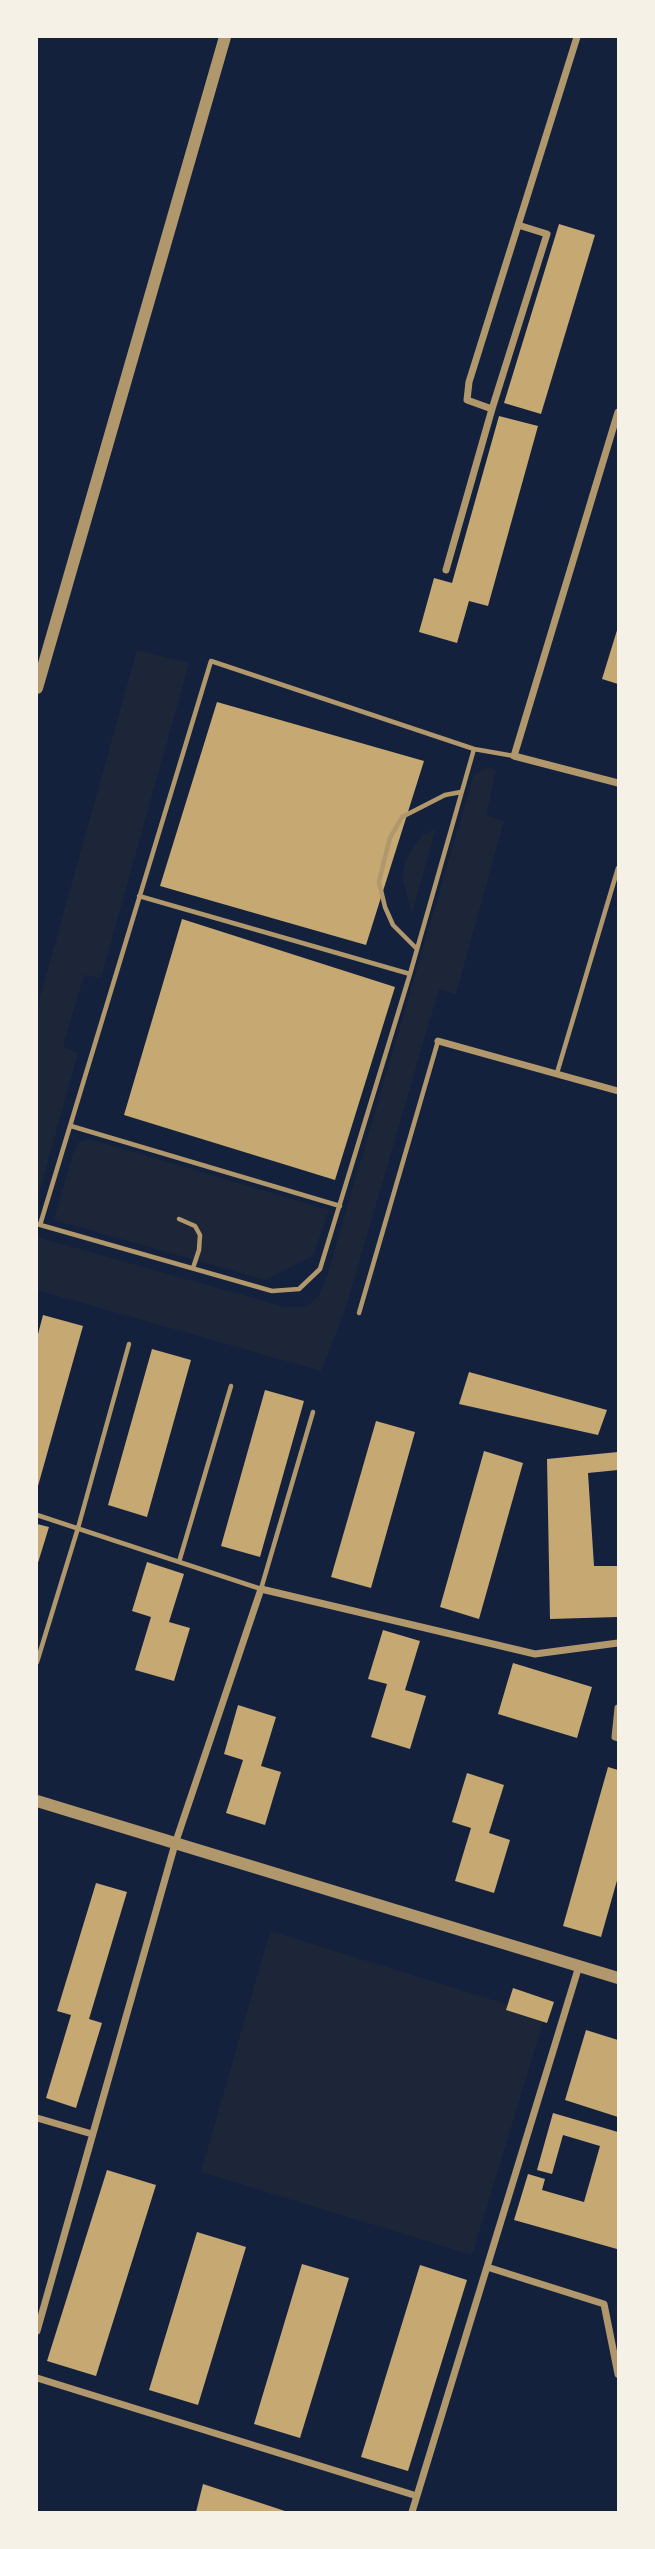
<!DOCTYPE html>
<style>
body{margin:0}
#map{position:relative;width:655px;height:2549px;overflow:hidden;background:#14213d;font-family:"Fira Sans Condensed",sans-serif}
canvas{display:block}
.frame{position:absolute;inset:0;border:38px solid #f6f1e7;pointer-events:none}
</style>
<div id="map">
<canvas width="655" height="2549"></canvas>
<div class="frame"></div>
</div>
<script>
const c = document.querySelector('canvas').getContext('2d');
c.lineJoin = 'round';
function paint(path, color) { c.fillStyle = color; c.fill(path, 'evenodd'); }
const poly = rows => new Path2D(rows.map(r => 'M' + r).join(''));
function strokePath(path, color, width, dash) { c.strokeStyle = color; c.lineWidth = width; c.lineCap = dash ? 'butt' : 'round'; c.setLineDash(dash || []); c.stroke(path); }
paint(poly([
 [137,650,189,663,101,978,84,975,63,1047,78,1053,37,1200,37,1008],
 [490,767,496,771,486,815,504,821,456,994,439,989,345,1310,321,1371,37,1290,37,1237,285,1307,306,1307,319,1295,327,1276,474,774],
 [436,828,412,913,402,877,405,863,412,849,423,835],
 [90,1139,329,1210,313,1256,265,1280,54,1220,74,1150,79,1142],
 [270,1931,545,2016,472,2255,201,2172]
]), '#1d2539');
paint(poly([
 [559,224,595,235,541,414,504,403],
 [499,416,538,426,488,606,469,601,457,643,419,632,434,578,452,583],
 [618,627,618,684,602,679],
 [217,702,424,761,366,945,160,886],
 [182,919,395,987,335,1180,124,1115],
 [43,1315,83,1326,38,1486,37,1338],
 [152,1349,191,1360,147,1517,108,1505],
 [469,1372,607,1410,598,1435,459,1404],
 [265,1390,304,1401,260,1557,221,1546],
 [376,1421,415,1432,371,1588,331,1577],
 [484,1451,523,1463,479,1619,440,1607],
 [618,1452,618,1470,588,1473,594,1566,618,1566,618,1617,550,1619,547,1459],
 [37,1524,49,1527,37,1566],
 [147,1562,184,1574,169,1622,190,1628,174,1681,135,1670,151,1617,132,1611],
 [383,1630,420,1641,405,1690,426,1696,410,1749,371,1737,387,1684,368,1679],
 [513,1663,592,1687,577,1738,498,1714],
 [238,1705,276,1717,261,1766,281,1772,265,1825,226,1813,243,1760,224,1754],
 [608,1767,618,1770,618,1877,601,1937,563,1926],
 [467,1773,504,1785,489,1833,510,1840,494,1893,455,1881,471,1828,452,1822],
 [96,1883,127,1892,89,2019,102,2023,76,2108,46,2098,71,2015,57,2011],
 [513,1988,554,2002,547,2023,506,2010],
 [586,2030,618,2040,618,2117,565,2100],
 [553,2113,618,2132,617,2249,514,2220,528,2174,545,2179,542,2190,584,2202,600,2146,563,2135,552,2174,537,2170],
 [107,2170,156,2185,96,2376,47,2361],
 [197,2232,246,2247,198,2405,149,2390],
 [302,2264,349,2278,300,2438,254,2424],
 [420,2265,467,2280,408,2471,361,2457],
 [203,2484,288,2512,196,2512]
]), '#c6a872');
strokePath(poly([
 [139,896,410,974],
 [417,949,393,925,385,907,379,882,384,861,390,838,402,817,445,795,461,792],
 [557,1073,618,868],
 [71,1126,340,1206],
 [179,1219,195,1226,200,1235,199,1250,193,1268],
 [37,1224,272,1291,299,1289,320,1269,410,974,474,749],
 [40,1225,211,661,474,749,514,756],
 [359,1313,438,1041],
 [37,1515,261,1589,313,1412],
 [179,1562,231,1386],
 [37,1662,78,1528,129,1344]
]), '#b1986c', 4.5);
strokePath(poly([
 [518,225,547,234,492,409,467,400,469,382,577,37],
 [618,412,514,756,618,783],
 [446,570,492,409],
 [438,1041,618,1091],
 [618,1708,615,1737,618,1738],
 [37,2118,92,2134],
 [487,2267,604,2304,618,2374],
 [37,2331,175,1844,261,1589,535,1654,618,1643],
 [37,2378,417,2496],
 [412,2512,579,1966]
]), '#b1986c', 7);
strokePath(poly([
 [37,688,225,37],
 [37,1801,618,1978]
]), '#b1986c', 12);
</script>
